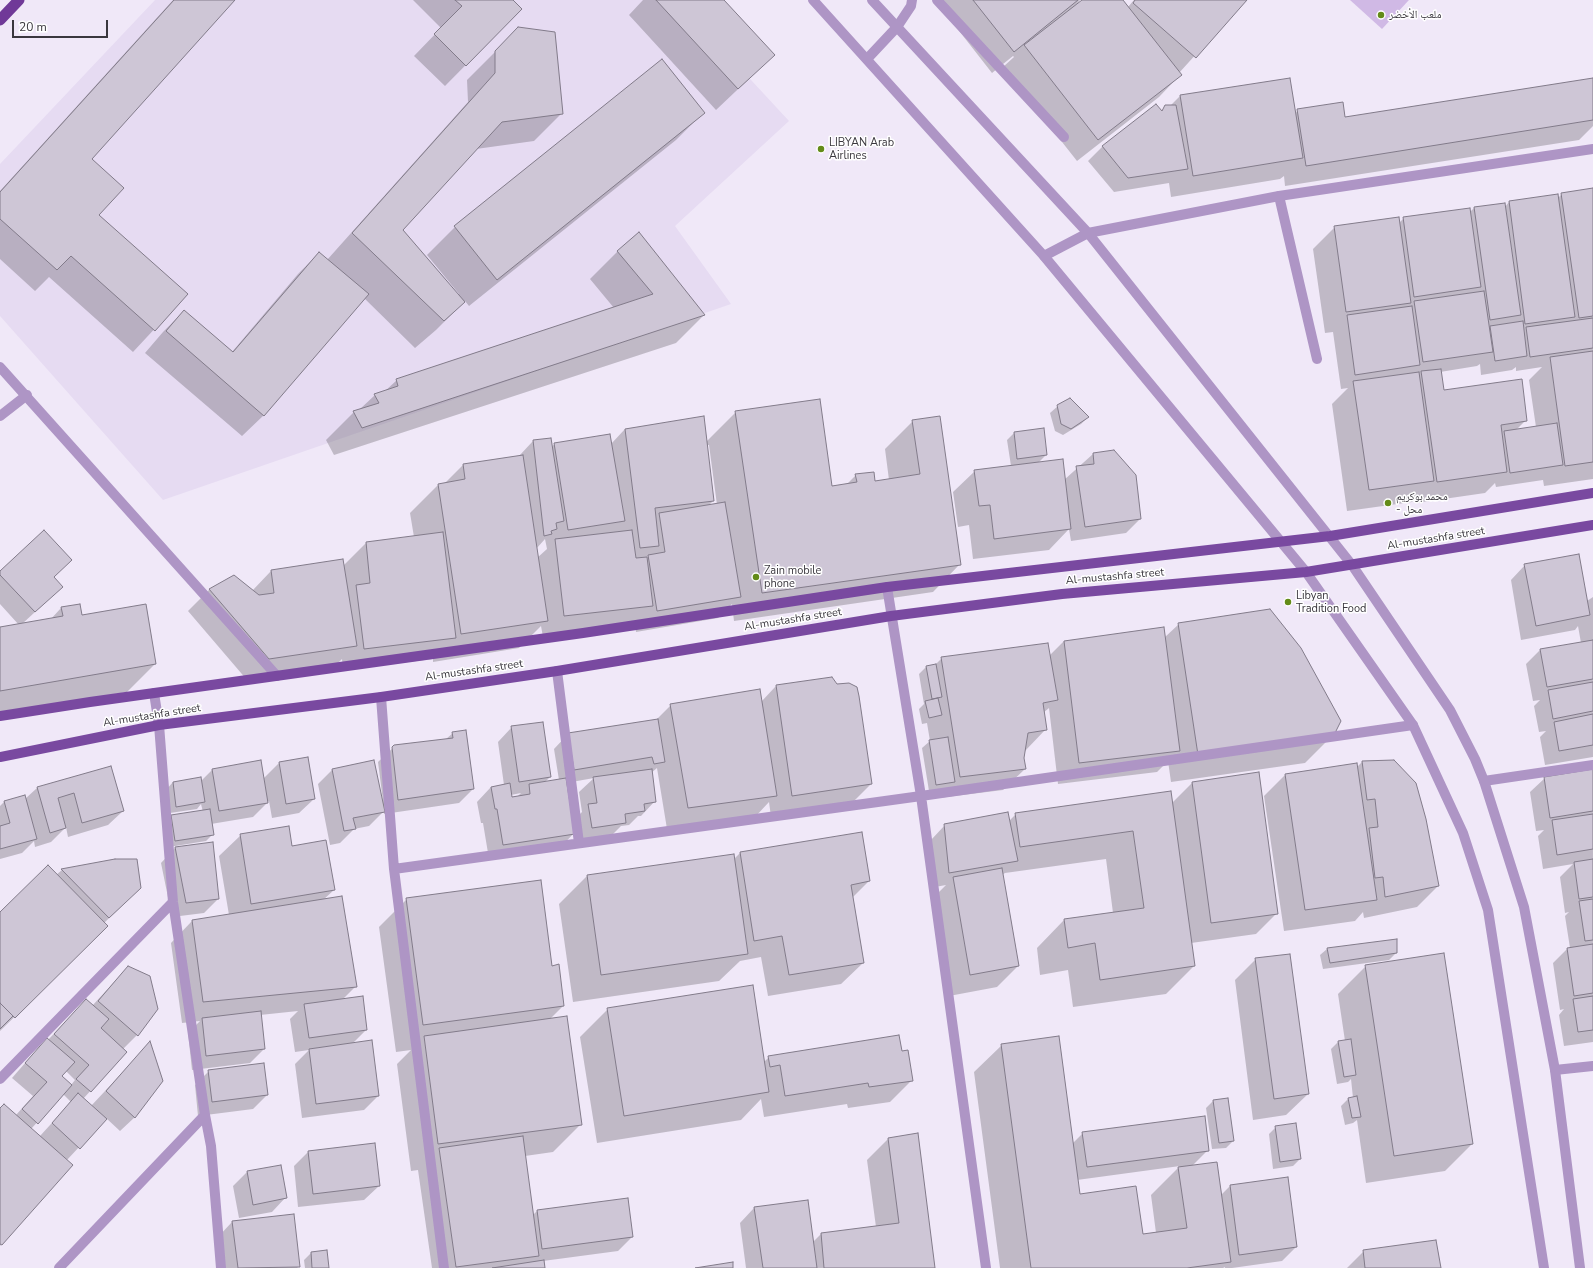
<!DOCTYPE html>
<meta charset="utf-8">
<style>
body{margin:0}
#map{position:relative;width:1593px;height:1268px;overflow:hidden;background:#f0e8f8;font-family:"Nunito Sans",sans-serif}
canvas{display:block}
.scale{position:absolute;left:12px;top:20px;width:96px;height:18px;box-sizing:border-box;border:2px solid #3a373e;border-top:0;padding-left:5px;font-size:12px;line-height:14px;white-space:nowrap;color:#3a373e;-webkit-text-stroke:3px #fff;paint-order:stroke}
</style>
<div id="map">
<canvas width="1593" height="1268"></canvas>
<div class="scale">20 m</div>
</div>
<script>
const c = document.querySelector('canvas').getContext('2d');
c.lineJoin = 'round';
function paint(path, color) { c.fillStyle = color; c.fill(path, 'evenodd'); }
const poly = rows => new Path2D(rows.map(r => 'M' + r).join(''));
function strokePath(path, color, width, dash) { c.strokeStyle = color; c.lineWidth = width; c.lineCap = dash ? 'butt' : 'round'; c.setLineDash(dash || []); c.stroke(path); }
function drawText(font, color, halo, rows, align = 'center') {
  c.font = font + ' "Nunito Sans","Noto Naskh Arabic",sans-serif'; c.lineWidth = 3; c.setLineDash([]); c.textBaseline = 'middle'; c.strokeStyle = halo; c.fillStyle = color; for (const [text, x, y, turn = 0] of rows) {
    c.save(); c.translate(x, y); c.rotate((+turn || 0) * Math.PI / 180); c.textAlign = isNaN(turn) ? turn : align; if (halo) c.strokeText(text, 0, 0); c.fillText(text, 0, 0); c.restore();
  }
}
paint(poly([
 [155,0,677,0,789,121,675,226,731,304,163,500,0,316,0,164]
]), '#e6dbf2');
paint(poly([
 [1350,0,1409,0,1382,29]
]), '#d0b9e5');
paint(poly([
 [173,0,233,0,90,159,98,215,187,294,133,352,49,277,35,291,0,259,0,191],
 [413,0,511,0,521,9,445,86,414,56,441,28],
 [643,0,723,0,774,55,716,110,629,15],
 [935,0,1080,0,1076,5,1077,6,1084,0,1122,0,1128,7,1134,0,1245,0,1179,73,1180,75,1159,97,1077,161,1003,67,1014,57,1013,56,992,73],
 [519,28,562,113,534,141,476,149,402,230,458,295,459,294,427,255,455,227,661,61,703,113,676,140,469,306,465,301,436,330,415,348,364,298,264,415,242,436,145,353,163,332,184,311,232,352,298,274,319,253,327,260,468,102,467,80],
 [1289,79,1295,114,1298,110,1344,119,1593,79,1593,126,1579,140,1285,186,1284,176,1280,179,1171,197,1169,183,1114,192,1088,161,1103,146,1161,111,1166,106,1170,106,1180,96],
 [1593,189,1593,479,1544,486,1543,480,1496,487,1495,483,1485,493,1416,503,1415,499,1412,502,1347,511,1332,404,1348,388,1341,389,1333,332,1325,333,1313,249,1335,227,1399,223,1404,218,1470,212,1474,208,1505,207,1509,202,1557,196,1558,198,1562,194],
 [1480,364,1481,375,1512,370,1516,367,1516,371,1542,367,1529,380,1536,427,1516,430,1526,420,1443,391,1440,372,1477,366],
 [618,251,704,315,676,343,334,455,326,440,354,412,359,410,375,395,384,392,397,380,614,308,590,279],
 [1058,406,1088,417,1081,424,1063,435,1055,431,1050,413],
 [736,412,831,487,846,485,856,475,874,482,889,480,885,449,913,421,960,564,933,592,734,621,732,604,718,618,636,632,635,623,543,637,541,626,519,648,433,662,433,659,343,670,342,659,334,667,247,680,188,611,209,590,234,576,252,591,271,571,343,566,366,543,414,537,410,513,438,485,444,484,463,465,519,456,533,441,550,439,551,447,555,444,611,444,625,429,706,442],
 [707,445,709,445,717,505,708,506,713,501],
 [545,539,547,549,537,558,536,549],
 [1014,433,1046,455,1038,463,1064,480,1093,454,1113,451,1140,519,1126,533,1071,541,1069,529,1049,550,973,559,969,525,958,527,953,492,975,471,1011,466,1007,440],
 [1525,565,1587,601,1593,597,1593,757,1545,765,1540,737,1546,731,1539,732,1534,706,1540,700,1533,701,1526,664,1540,650,1581,643,1578,626,1575,630,1521,640,1511,580],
 [0,572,53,578,47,601,22,624,50,620,61,608,81,616,155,664,127,692,0,713,0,628,19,625,0,604],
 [1179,624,1333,735,1305,763,1171,782,1168,761,1157,772,1058,784,1049,708,1043,713,1046,729,1025,751,1023,758,1025,769,1003,790,939,798,929,791,922,748,930,741,927,723,922,724,919,709,924,704,919,674,926,667,934,666,942,658,1049,656,1064,641,1164,638],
 [776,686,871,784,850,805,771,817,769,802,755,817,667,829,657,768,651,773,655,801,641,816,638,816,629,825,621,826,610,837,578,842,574,820,582,812,579,792,594,778,566,783,574,833,560,848,489,859,483,823,481,823,477,802,491,787,504,785,498,742,512,727,550,777,544,783,559,780,554,749,568,734,656,720,671,705,761,702],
 [521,793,517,797,512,798,511,795],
 [453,733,473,789,459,803,384,814,384,811,369,826,354,829,340,843,330,845,318,784,332,770,373,761,381,801,383,801,378,762,395,746,446,739],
 [1362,762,1438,886,1417,907,1364,918,1363,912,1355,921,1284,931,1264,796,1285,775,1356,768],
 [279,763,314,799,299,813,272,818,269,801,253,817,211,824,213,834,206,841,169,847,164,823,171,816,203,812,201,804,197,809,170,813,166,790,173,782,201,781,212,770,263,779],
 [110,767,123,811,108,825,68,837,66,827,51,842,35,847,34,841,22,853,0,859,0,806,4,802,25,796,25,799,37,788],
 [1593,770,1593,1042,1564,1046,1559,1015,1564,1009,1560,1010,1553,963,1567,949,1570,948,1565,916,1569,912,1565,913,1560,877,1573,864,1543,869,1538,836,1544,830,1536,831,1530,792,1545,778],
 [1258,774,1277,913,1256,934,1191,943,1194,966,1166,994,1073,1007,1068,970,1040,975,1037,948,1064,920,1113,913,1106,859,1005,873,1002,875,1018,966,997,987,949,996,932,899,946,885,935,887,931,840,945,825,1009,821,1016,814,1172,803,1192,783],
 [862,833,869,881,852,898,863,963,841,984,768,996,761,957,740,961,719,981,573,1002,559,904,587,876,733,855,733,860,740,853],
 [241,835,291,847,334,890,323,900,356,986,342,1000,366,1030,352,1044,378,1096,364,1110,302,1118,295,1064,309,1050,295,1052,290,1019,298,1011,260,1015,264,1049,250,1063,192,1070,188,1033,200,1021,182,1023,171,943,192,921,229,915,219,856],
 [212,843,218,899,204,913,172,917,161,863,175,848],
 [115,860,126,902,104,923,86,947,0,1031,0,914,56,875,62,870],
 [407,899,551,967,563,1006,549,1020,581,1124,553,1152,525,1156,533,1215,537,1211,632,1237,618,1251,543,1261,544,1268,432,1268,418,1170,411,1171,397,1064,411,1050,396,1052,379,927],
 [1327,949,1396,953,1389,960,1323,969,1320,955],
 [1256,959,1308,1094,1286,1115,1253,1120,1235,980],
 [1366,966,1472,1144,1445,1171,1366,1183,1357,1120,1353,1123,1345,1125,1341,1106,1348,1099,1353,1098,1351,1079,1348,1082,1337,1084,1331,1049,1338,1042,1345,1041,1338,994],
 [128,967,137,1035,123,1049,126,1052,83,1099,91,1106,150,1043,135,1117,120,1131,106,1118,67,1160,72,1165,0,1246,0,1109,16,1115,33,1096,12,1078,33,1054,47,1039,48,1040,86,1000,92,1006],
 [66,1071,75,1080,71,1085,61,1076],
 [63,1094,71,1102,40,1136,31,1129],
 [608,1009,764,1062,769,1057,901,1052,912,1080,890,1102,848,1108,847,1104,764,1117,761,1099,741,1120,597,1143,580,1037],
 [1002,1045,1073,1143,1083,1133,1208,1150,1192,1166,1221,1195,1230,1186,1296,1247,1282,1261,1232,1268,1225,1268,1225,1267,1223,1268,1000,1268,974,1072],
 [1180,1166,1151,1195,1156,1233,1142,1235,1079,1195,1077,1180],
 [263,1064,267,1095,253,1109,198,1116,195,1085,209,1071],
 [1213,1101,1233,1141,1226,1148,1212,1149,1206,1108],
 [1276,1127,1300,1159,1293,1166,1273,1169,1269,1134],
 [888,1139,934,1268,746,1268,740,1223,754,1208,813,1242,821,1234,876,1227,867,1160],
 [308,1152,379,1186,364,1200,298,1207,294,1166],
 [280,1166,286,1197,272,1212,239,1218,233,1186,247,1172],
 [232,1222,299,1266,297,1268,222,1268,218,1237],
 [1364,1251,1440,1268,1347,1268],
 [311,1253,328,1268,305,1268,304,1260]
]), '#0003');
const building = poly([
 [174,0,235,0,92,159,124,188,99,215,188,294,155,331,71,256,57,270,0,219,0,192,174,0],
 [455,0,513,0,522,9,466,66,434,34,462,6,455,0],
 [656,0,724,0,775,55,738,89,656,0],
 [973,0,1078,0,1014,52,973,0],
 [1082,0,1123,0,1182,75,1098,140,1024,45,1082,0],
 [1135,0,1247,0,1196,58,1133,3,1135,0],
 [518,27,555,32,563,114,502,122,403,230,465,302,444,321,352,233,495,73,495,51,518,27],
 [662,59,705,113,497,280,454,226,662,59],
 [1290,78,1303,158,1193,176,1180,95,1290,78],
 [1593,78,1593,120,1306,166,1297,109,1343,102,1345,117,1593,78],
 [1156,104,1162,111,1165,105,1176,105,1188,169,1128,178,1102,146,1156,104],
 [1593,188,1593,316,1579,318,1561,193,1593,188],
 [1558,194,1575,317,1525,324,1509,201,1558,194],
 [1505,203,1521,315,1490,320,1474,207,1505,203],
 [1470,208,1481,287,1414,297,1403,217,1470,208],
 [1399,217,1411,303,1346,312,1334,226,1399,217],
 [639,232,705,315,362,428,353,411,379,403,374,394,398,386,396,379,653,294,617,251,639,232],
 [319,252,369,294,264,416,166,331,184,310,233,352,319,252],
 [1484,291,1493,352,1423,362,1414,301,1484,291],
 [1412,306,1420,365,1355,375,1347,315,1412,306],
 [1593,318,1593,348,1530,357,1526,327,1593,318],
 [1523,321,1527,356,1495,361,1490,326,1523,321],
 [1593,351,1593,462,1565,466,1550,357,1593,351],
 [1441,369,1444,390,1522,379,1527,421,1501,425,1507,472,1437,482,1421,371,1441,369],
 [1419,372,1434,481,1369,490,1353,381,1419,372],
 [1070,398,1089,417,1071,429,1061,424,1057,405,1070,398],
 [820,399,832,486,857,482,855,474,874,472,875,481,920,474,912,420,940,416,961,565,762,593,735,411,820,399],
 [704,416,714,501,655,508,659,546,640,548,625,429,704,416],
 [1557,423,1563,465,1510,473,1504,431,1557,423],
 [1044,428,1047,455,1017,459,1014,432,1044,428],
 [610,434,625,521,568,530,554,443,610,434],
 [551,438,564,521,556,523,557,529,551,531,552,534,544,536,533,440,551,438],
 [1114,450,1136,475,1141,519,1085,527,1076,466,1094,464,1093,453,1114,450],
 [523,455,548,621,461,634,438,484,465,479,463,464,523,455],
 [1063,459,1071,529,994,539,990,505,979,506,974,470,1063,459],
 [725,502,741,597,657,611,648,555,665,552,659,513,725,502],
 [44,530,72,560,54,577,63,587,35,612,0,575,0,571,44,530],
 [632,530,636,558,647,557,653,606,564,616,555,539,632,530],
 [443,532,456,638,364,649,356,585,370,583,366,542,443,532],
 [1579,554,1590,615,1536,626,1524,564,1579,554],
 [343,559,357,646,269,659,209,589,234,575,259,595,274,593,271,570,343,559],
 [80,604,82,615,146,604,156,664,0,691,0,627,63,616,61,607,80,604],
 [1270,609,1301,648,1341,721,1334,735,1198,755,1178,623,1270,609],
 [1164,627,1180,751,1079,763,1064,641,1164,627],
 [1593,640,1593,679,1547,687,1540,649,1593,640],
 [1048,643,1058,700,1043,703,1047,730,1028,733,1024,758,1026,769,960,777,941,657,1048,643],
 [936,664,942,697,932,699,926,666,936,664],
 [832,677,837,684,849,683,857,687,859,696,872,784,792,796,776,685,832,677],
 [1593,682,1593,711,1553,719,1548,690,1593,682],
 [760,689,777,796,688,808,670,704,760,689],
 [938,698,942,715,929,718,925,701,938,698],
 [1593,714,1593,745,1559,751,1554,722,1593,714],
 [658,719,665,762,654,764,652,757,574,770,568,733,658,719],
 [543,722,551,777,519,782,511,726,543,722],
 [466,730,474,789,398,800,392,747,394,745,453,738,452,732,466,730],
 [948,737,955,782,936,785,929,740,948,737],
 [308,757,315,799,286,804,279,762,308,757],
 [261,760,268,803,219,811,212,769,261,760],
 [374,760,385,812,353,818,356,829,344,831,332,769,374,760],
 [1394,760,1416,783,1426,819,1439,886,1385,897,1383,877,1375,878,1369,828,1378,827,1375,799,1367,800,1362,761,1394,760],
 [1357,763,1377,900,1305,910,1285,774,1357,763],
 [111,766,124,811,82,823,74,793,58,798,66,828,50,833,37,787,111,766],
 [652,769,656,802,644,804,645,811,625,814,626,823,592,828,588,804,597,803,593,777,652,769],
 [1593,769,1593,811,1550,818,1544,777,1593,769],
 [1259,772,1278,914,1211,923,1192,782,1259,772],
 [201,777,205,802,176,807,173,782,201,777],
 [566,778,575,834,503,845,497,809,495,809,491,787,510,783,512,797,530,794,529,784,566,778],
 [1171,791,1195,966,1100,980,1095,943,1068,948,1064,919,1144,908,1133,831,1020,847,1015,813,1171,791],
 [25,795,37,839,0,849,0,826,10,823,4,801,25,795],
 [210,809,214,835,175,841,171,815,210,809],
 [1008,812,1018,861,949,873,944,824,1008,812],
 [1593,814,1593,849,1557,855,1552,820,1593,814],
 [289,826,292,846,326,840,335,890,251,904,240,834,289,826],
 [862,832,870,881,851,885,864,963,789,975,782,936,754,941,740,852,862,832],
 [213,842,219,899,186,903,175,847,213,842],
 [734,854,748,954,601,975,587,875,734,854],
 [115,859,137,859,141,888,109,918,61,869,115,859],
 [1593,859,1593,897,1579,899,1574,862,1593,859],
 [48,865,108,926,15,1018,0,1003,0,912,48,865],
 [1002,868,1019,966,970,975,953,877,1002,868],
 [541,880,552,966,559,964,564,1006,423,1025,406,898,541,880],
 [342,896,357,987,203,1002,192,920,342,896],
 [1593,899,1593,940,1585,941,1579,901,1593,899],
 [1397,939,1397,953,1330,963,1327,948,1397,939],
 [1593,944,1593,993,1574,996,1567,948,1593,944],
 [1444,953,1473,1144,1394,1156,1365,965,1444,953],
 [1290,954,1309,1094,1274,1099,1255,958,1290,954],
 [128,966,150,976,158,1009,138,1036,98,1001,128,966],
 [753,985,769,1092,624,1116,607,1008,753,985],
 [363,996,367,1030,309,1038,304,1004,363,996],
 [1593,996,1593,1030,1578,1032,1573,999,1593,996],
 [86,999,109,1019,101,1028,127,1052,91,1092,76,1079,89,1065,54,1034,86,999],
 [0,1003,13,1016,0,1029,0,1003],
 [261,1011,265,1049,206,1056,202,1018,261,1011],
 [567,1016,582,1125,438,1144,424,1036,567,1016],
 [899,1035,902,1051,908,1050,913,1081,869,1087,868,1083,785,1096,780,1065,770,1067,768,1056,899,1035],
 [1059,1036,1080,1194,1136,1186,1143,1234,1187,1228,1178,1167,1217,1162,1231,1262,1187,1268,1031,1268,1001,1044,1059,1036],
 [47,1038,75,1062,62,1076,72,1085,38,1124,22,1109,47,1082,25,1063,47,1038],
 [1351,1039,1356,1075,1344,1077,1338,1041,1351,1039],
 [372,1040,379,1096,316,1104,309,1049,372,1040],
 [150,1041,163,1081,135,1118,106,1091,150,1041],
 [264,1063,268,1095,212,1102,208,1070,264,1063],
 [78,1093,107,1119,80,1149,52,1123,78,1093],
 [1357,1096,1361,1117,1352,1118,1348,1098,1357,1096],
 [1228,1098,1234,1141,1219,1143,1213,1100,1228,1098],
 [4,1104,73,1165,2,1245,0,1244,0,1108,4,1104],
 [1205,1116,1209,1151,1087,1167,1082,1132,1205,1116],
 [1296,1123,1301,1159,1280,1162,1275,1126,1296,1123],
 [918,1133,935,1268,824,1268,821,1233,899,1223,888,1138,918,1133],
 [523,1136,539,1256,456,1267,439,1148,523,1136],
 [375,1143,380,1186,313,1194,308,1151,375,1143],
 [281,1165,287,1198,253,1205,247,1171,281,1165],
 [1288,1177,1297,1247,1239,1255,1230,1185,1288,1177],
 [628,1198,633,1237,542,1249,537,1210,628,1198],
 [808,1200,817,1268,763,1268,754,1207,808,1200],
 [294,1214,300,1267,238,1268,232,1221,294,1214],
 [1436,1240,1441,1268,1365,1268,1363,1250,1436,1240],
 [327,1250,329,1268,312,1268,311,1252,327,1250],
 [544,1260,545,1268,492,1268,544,1260],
 [733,1262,733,1268,695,1268,733,1262]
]);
paint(building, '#cec6d6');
strokePath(building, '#827b8a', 1);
strokePath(poly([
 [1279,196,1317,359],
 [1484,781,1593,765]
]), '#ae95c5', 10);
strokePath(poly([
 [937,0,1064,137],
 [867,59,897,27,911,6,912,0],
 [1044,256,1088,233,1279,196,1593,149],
 [0,367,277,676],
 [0,416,27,395],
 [887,587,921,796,986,1268],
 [557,671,579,843],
 [154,693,159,725,173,902,205,1115,211,1146,221,1268],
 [381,697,394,869,444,1268],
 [394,869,921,796,1413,725],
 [1555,1070,1593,1066],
 [0,1079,173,902],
 [59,1268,205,1115]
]), '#ae95c5', 10);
strokePath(poly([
 [813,0,1044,256,1306,572,1413,725,1463,833,1488,910,1544,1268],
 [872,0,1088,233,1352,565,1450,710,1475,759,1484,781,1524,907,1555,1070,1580,1268]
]), '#ae95c5', 10);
strokePath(poly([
 [0,716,90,702,583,633,887,587,1330,536,1593,493],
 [0,757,159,725,381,697,557,671,891,616,1062,594,1306,572,1593,525]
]), '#7949a0', 10);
strokePath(poly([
 [0,20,19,0]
]), '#703998', 11);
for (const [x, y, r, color] of [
 [1381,15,4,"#638b18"],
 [821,149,4,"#638b18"],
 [1388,503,4,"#638b18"],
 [756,577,4,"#638b18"],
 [1288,602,4,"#638b18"]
]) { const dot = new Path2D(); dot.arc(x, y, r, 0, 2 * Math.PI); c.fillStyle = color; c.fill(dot); strokePath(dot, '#fff', 1.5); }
drawText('11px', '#3a373e', '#fff', [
 ["ملعب الأخضر",1389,15],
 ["LIBYAN Arab",829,143],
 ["Airlines",829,156],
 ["محمد بوكريم",1396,497],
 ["- محل",1396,510],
 ["Zain mobile",764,571],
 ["phone",764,584],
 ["Libyan",1296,596],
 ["Tradition Food",1296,609]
], 'left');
drawText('11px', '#3a373e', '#fff', [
 ["Al-mustashfa street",1436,539,-9],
 ["Al-mustashfa street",1115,577,-5],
 ["Al-mustashfa street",793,620,-9],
 ["Al-mustashfa street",474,671,-8],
 ["Al-mustashfa street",152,716,-9]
]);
</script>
